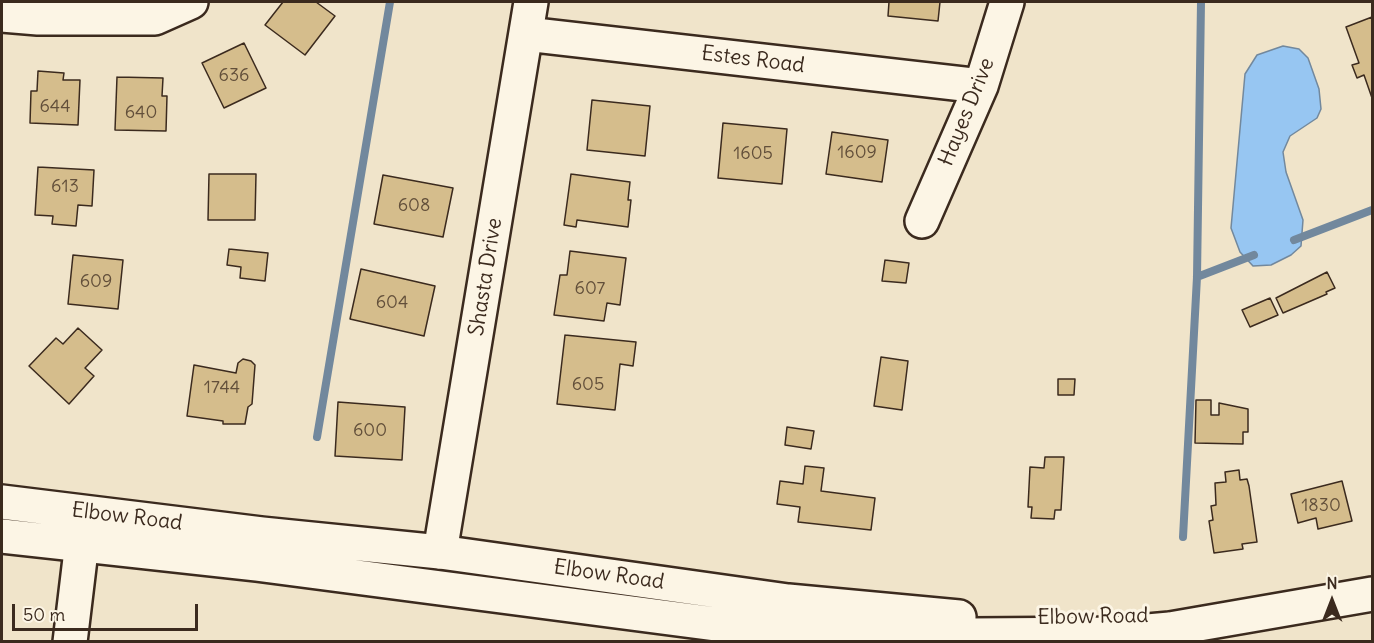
<!DOCTYPE html>
<style>
body{margin:0}
#map{position:relative;width:1374px;height:643px;overflow:hidden;background:#f0e4ca;font-family:Delius,sans-serif}
canvas{display:block}
.frame{position:absolute;inset:0;border:3px solid #3b2a1e;pointer-events:none}
.north{position:absolute;left:1302px;top:571px;width:60px;height:60px;-webkit-text-stroke:4px #fcf5e5;paint-order:stroke;rotate:0deg;font-size:16px;font-weight:700;line-height:24px;text-align:center;color:#3b2a1e}
.north::after{content:'';display:block;margin:auto;width:21px;height:27px;background:#3b2a1e;clip-path:polygon(50% 0,100% 100%,50% 72%,0 100%)}
.scale{position:absolute;left:12px;top:604px;width:186px;height:27px;box-sizing:border-box;border:3px solid #3b2a1e;border-top:0;padding-left:8px;font-size:18px;line-height:21px;white-space:nowrap;color:#3b2a1e;-webkit-text-stroke:4px #fcf5e5;paint-order:stroke}
</style>
<div id="map">
<canvas width="1374" height="643"></canvas>
<div class="frame"></div>
<div class="north">N</div>
<div class="scale">50 m</div>
</div>
<script>
const c = document.querySelector('canvas').getContext('2d');
c.lineJoin = 'round';
function paint(path, color) { c.fillStyle = color; c.fill(path, 'evenodd'); }
const poly = rows => new Path2D(rows.map(r => 'M' + r).join(''));
function strokePath(path, color, width, dash) { c.strokeStyle = color; c.lineWidth = width; c.lineCap = dash ? 'butt' : 'round'; c.setLineDash(dash || []); c.stroke(path); }
function drawText(font, color, halo, rows, align = 'center') {
  c.font = font + ' Delius,sans-serif'; c.lineWidth = 6; c.setLineDash([]); c.textBaseline = 'middle'; c.strokeStyle = halo; c.fillStyle = color; for (const [text, x, y, turn = 0] of rows) {
    c.save(); c.translate(x, y); c.rotate((+turn || 0) * Math.PI / 180); c.textAlign = isNaN(turn) ? turn : align; if (halo) c.strokeText(text, 0, 0); c.fillText(text, 0, 0); c.restore();
  }
}
const water = poly([
 [1283,46,1299,49,1308,58,1319,89,1321,109,1317,118,1290,136,1283,152,1286,172,1303,220,1301,246,1291,255,1271,265,1253,266,1240,252,1231,228,1245,74,1257,55,1283,46]
]);
paint(water, '#97c6f2');
strokePath(water, '#72889d', 1.5);
strokePath(poly([
 [1294,240,1372,210],
 [1197,277,1254,255],
 [317,437,390,2],
 [1183,537,1197,277,1201,2]
]), '#72889d', 8);
const building = poly([
 [283,2,316,2,335,16,305,55,265,25,283,2],
 [889,2,940,2,938,21,888,16,889,2],
 [1372,17,1372,98,1364,75,1357,78,1352,65,1359,63,1346,27,1372,17],
 [244,43,266,88,224,108,202,63,244,43],
 [38,71,64,73,63,80,80,80,78,125,30,123,31,91,37,91,38,71],
 [117,77,163,78,162,96,167,96,166,131,115,130,117,77],
 [592,100,650,106,645,156,587,150,592,100],
 [723,123,787,129,782,184,718,178,723,123],
 [832,132,888,140,882,182,826,174,832,132],
 [38,167,94,170,92,206,78,205,76,226,52,224,53,216,35,215,38,167],
 [209,174,256,174,255,220,208,220,209,174],
 [571,174,630,182,628,200,631,200,628,227,577,220,576,227,564,225,571,174],
 [383,175,453,188,443,237,374,224,383,175],
 [229,249,268,253,265,281,240,278,241,267,227,265,229,249],
 [570,251,626,258,620,305,607,303,604,321,554,315,560,275,567,275,570,251],
 [73,255,123,260,118,309,68,304,73,255],
 [885,260,909,263,906,283,882,281,885,260],
 [361,269,435,286,424,336,350,319,361,269],
 [1327,272,1335,288,1326,292,1327,294,1283,313,1276,298,1327,272],
 [1270,298,1278,315,1250,327,1242,310,1270,298],
 [78,328,102,350,85,368,94,376,69,404,29,366,56,338,63,344,78,328],
 [565,335,636,342,633,366,620,364,615,410,557,404,565,335],
 [881,357,908,361,902,410,874,406,881,357],
 [243,359,251,361,255,365,252,404,248,407,245,424,223,424,223,421,187,416,194,365,236,373,238,363,243,359],
 [1058,379,1075,379,1074,395,1058,395,1058,379],
 [1196,400,1211,400,1211,415,1219,415,1219,403,1248,409,1248,432,1243,432,1243,444,1195,443,1196,400],
 [338,402,405,407,402,460,335,456,338,402],
 [787,427,814,431,811,449,785,445,787,427],
 [1045,457,1064,457,1061,510,1055,510,1054,519,1031,518,1032,507,1028,507,1030,467,1044,468,1045,457],
 [805,466,824,468,821,491,875,498,871,530,798,522,800,507,777,504,780,481,803,484,805,466],
 [1239,470,1240,480,1247,479,1249,486,1257,542,1242,544,1243,549,1214,553,1209,521,1213,520,1211,506,1216,505,1215,483,1226,482,1225,472,1239,470],
 [1342,481,1352,521,1318,529,1316,518,1298,523,1291,494,1342,481]
]);
paint(building, '#d5bd8c');
strokePath(building, '#3b2a1e', 1.5);
const minor = poly([
 [2,15,38,18,155,18,191,2],
 [526,34,981,86],
 [922,221,981,86,1007,2],
 [440,552,531,2],
 [70,642,85,517]
]);
const major = poly([
 [2,502,262,534,440,552,788,601,959,617],
 [2,536,257,564,785,633,828,636,1114,634,1170,629,1372,594]
]);
strokePath(minor, '#3b2a1e', 38);
strokePath(major, '#3b2a1e', 38);
strokePath(minor, '#fcf5e5', 33);
strokePath(major, '#fcf5e5', 33);
drawText('18px', '#624f3a', null, [
 ["636",234,76],
 ["644",55,107],
 ["640",141,113],
 ["1609",857,153],
 ["1605",753,154],
 ["613",65,187],
 ["608",414,206],
 ["609",96,282],
 ["607",590,289],
 ["604",392,303],
 ["605",588,385],
 ["1744",222,388],
 ["600",370,431],
 ["1830",1321,506]
]);
drawText('21px', '#3b2a1e', '#fcf5e5', [
 ["Estes Road",753,60,7],
 ["Hayes Drive",967,112,-68],
 ["Shasta Drive",486,277,-81],
 ["Elbow Road",127,517,7],
 ["Elbow Road",609,575,8],
 ["Elbow Road",1093,617,-1]
]);
</script>
